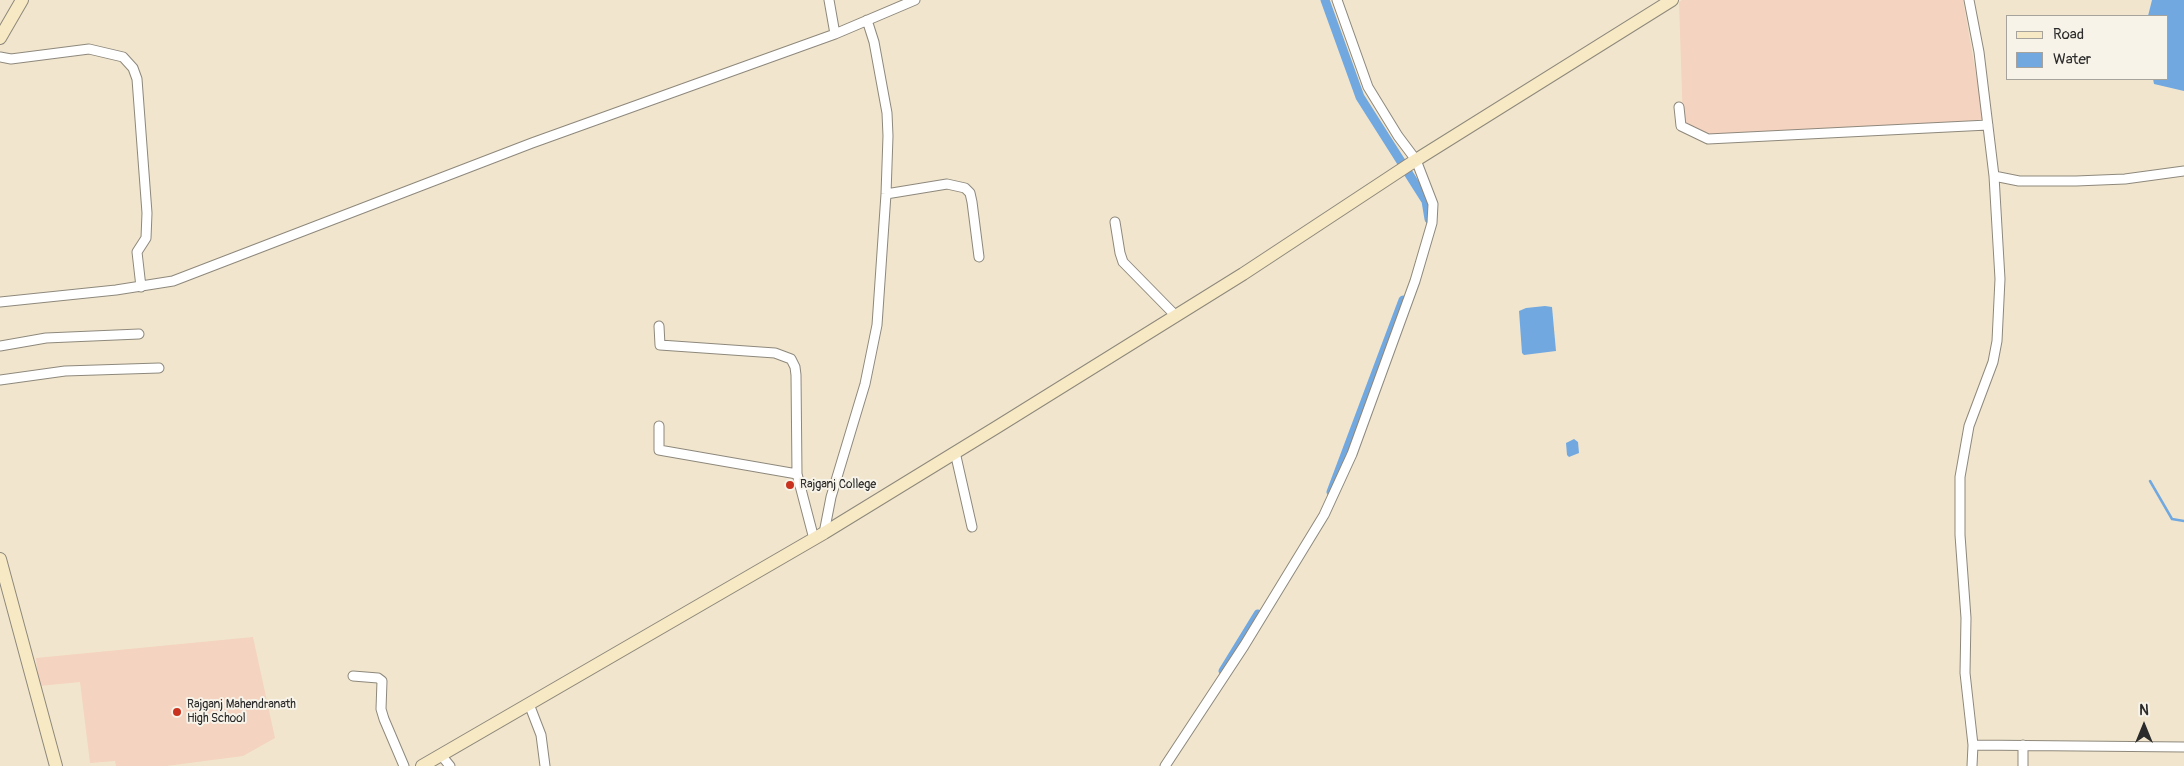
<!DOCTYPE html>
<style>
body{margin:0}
#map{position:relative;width:2184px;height:766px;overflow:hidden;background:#f1e6cd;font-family:Pangolin,sans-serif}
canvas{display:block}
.legend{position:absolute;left:2006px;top:15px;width:162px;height:65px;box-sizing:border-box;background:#f7f3e8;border:1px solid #a5a39c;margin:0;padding:6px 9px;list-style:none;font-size:15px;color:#2b2b2b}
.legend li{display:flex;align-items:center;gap:10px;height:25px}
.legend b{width:25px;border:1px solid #a5a39c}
.north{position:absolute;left:2119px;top:701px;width:50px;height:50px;-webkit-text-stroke:4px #f7f3e8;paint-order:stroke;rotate:0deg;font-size:14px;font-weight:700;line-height:20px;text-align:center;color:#2b2b2b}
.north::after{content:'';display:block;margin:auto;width:18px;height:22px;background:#2b2b2b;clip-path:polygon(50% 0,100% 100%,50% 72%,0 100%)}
</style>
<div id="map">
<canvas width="2184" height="766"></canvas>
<ul class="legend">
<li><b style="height:6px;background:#f7e9c3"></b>Road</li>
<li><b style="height:14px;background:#72a8e0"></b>Water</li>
</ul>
<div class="north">N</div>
</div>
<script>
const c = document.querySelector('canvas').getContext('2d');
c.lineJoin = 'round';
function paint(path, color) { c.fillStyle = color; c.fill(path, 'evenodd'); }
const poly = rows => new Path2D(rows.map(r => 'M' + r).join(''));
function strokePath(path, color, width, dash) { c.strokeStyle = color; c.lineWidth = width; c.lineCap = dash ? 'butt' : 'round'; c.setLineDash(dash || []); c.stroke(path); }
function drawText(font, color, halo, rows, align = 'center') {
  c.font = font + ' Pangolin,sans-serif'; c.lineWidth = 4; c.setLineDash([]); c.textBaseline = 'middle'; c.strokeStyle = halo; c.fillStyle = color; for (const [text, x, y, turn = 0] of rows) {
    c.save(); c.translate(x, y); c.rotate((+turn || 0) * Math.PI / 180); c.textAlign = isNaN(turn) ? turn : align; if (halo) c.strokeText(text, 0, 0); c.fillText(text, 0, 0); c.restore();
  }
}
paint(poly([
 [1682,0,1963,0,1984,120,1708,136,1683,124,1679,2],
 [253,637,275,738,243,756,166,766,116,766,115,761,90,763,80,682,39,686,36,658]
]), '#f4d3c0');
paint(poly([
 [2152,0,2184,0,2184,91,2154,84,2153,79,2168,79,2168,16,2148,16],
 [1545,306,1552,307,1556,351,1524,355,1522,353,1519,311,1526,308],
 [1574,439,1578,442,1579,453,1569,457,1567,455,1566,443]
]), '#72a8e0');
strokePath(poly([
 [2150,481,2172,519,2184,521]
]), '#72a8e0', 2.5);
strokePath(poly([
 [1325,0,1360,97,1426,201,1429,219],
 [1331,492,1403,300],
 [1223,671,1258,614]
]), '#72a8e0', 9);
const street = poly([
 [829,0,835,34],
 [1969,0,1979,52,1994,176,2000,279,1997,341,1993,362,1969,426,1960,477,1960,535,1966,618,1965,673,1973,745,1972,766],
 [0,57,11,59,89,49,123,57,133,68,137,79,147,213,146,238,137,252,141,287],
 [1679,107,1681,126,1708,139,1988,125],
 [1994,176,2019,181,2076,181,2125,179,2184,171],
 [886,194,947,184,965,188,970,193,972,202,979,257],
 [1115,222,1120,253,1123,262,1176,316],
 [0,302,116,290,173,281,532,143,835,34,915,0],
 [659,326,660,345,775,353,791,359,795,367,796,375,797,474],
 [0,346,46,338,139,334],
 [0,380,65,371,159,368],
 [659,426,659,450,797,474,814,539],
 [955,452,972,527],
 [824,533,831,497,865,384,877,325,886,194,888,136,887,113,874,42,867,20],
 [353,676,378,678,382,681,381,709,384,719,404,766],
 [529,704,541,735,545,766],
 [1973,745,2184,747],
 [2023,745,2023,766],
 [441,755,450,766],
 [1165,766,1244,646,1324,515,1352,454,1415,281,1432,223,1433,204,1416,160,1398,136,1368,87,1337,0]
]);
const secondary = poly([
 [0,38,22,0],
 [0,559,56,766],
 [422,766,824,533,997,427,1243,274,1416,160,1672,0]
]);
strokePath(street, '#8e887c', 11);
strokePath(secondary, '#8e887c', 14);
strokePath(street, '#fff', 9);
strokePath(secondary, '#f7e9c3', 12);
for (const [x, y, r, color] of [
 [790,485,5,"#c8321e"],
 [177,712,5,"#c8321e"]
]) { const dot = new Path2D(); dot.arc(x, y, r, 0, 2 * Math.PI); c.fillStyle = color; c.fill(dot); strokePath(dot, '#f7f3e8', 2); }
drawText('12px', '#2b2b2b', '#f7f3e8', [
 ["Rajganj College",800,485],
 ["Rajganj Mahendranath",187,705],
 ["High School",187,719]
], 'left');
</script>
